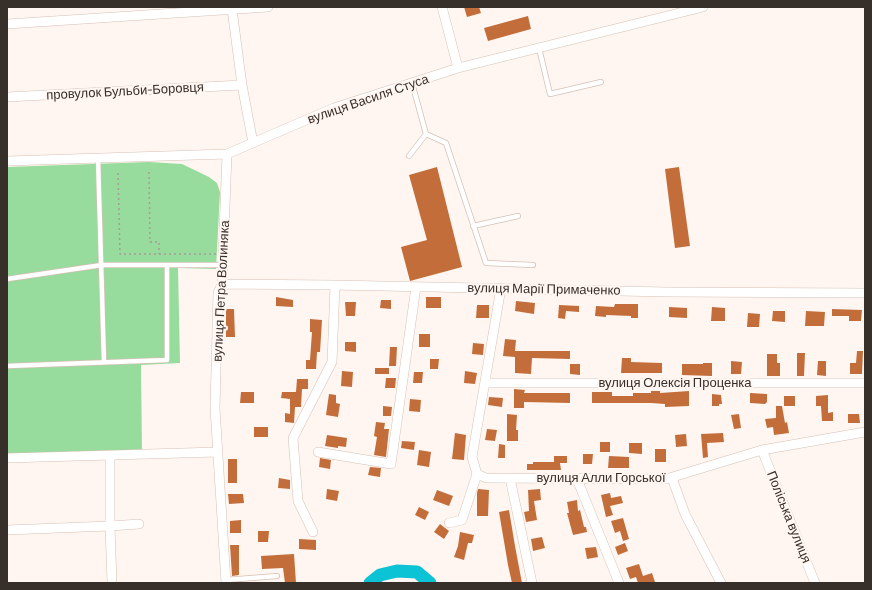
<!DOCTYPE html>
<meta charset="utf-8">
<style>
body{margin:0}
#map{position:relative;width:872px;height:590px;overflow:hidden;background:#fff6f1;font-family:Barlow,sans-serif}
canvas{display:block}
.frame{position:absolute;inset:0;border:8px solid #372f2a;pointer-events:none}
</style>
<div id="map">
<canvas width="872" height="590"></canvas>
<div class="frame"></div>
</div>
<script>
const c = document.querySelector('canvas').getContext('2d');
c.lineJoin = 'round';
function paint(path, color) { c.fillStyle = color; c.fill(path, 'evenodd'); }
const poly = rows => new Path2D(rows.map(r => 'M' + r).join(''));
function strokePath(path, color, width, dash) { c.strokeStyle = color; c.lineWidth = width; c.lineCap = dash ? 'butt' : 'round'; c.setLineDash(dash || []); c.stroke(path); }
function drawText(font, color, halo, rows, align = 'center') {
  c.font = font + ' Barlow,sans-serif'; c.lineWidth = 4; c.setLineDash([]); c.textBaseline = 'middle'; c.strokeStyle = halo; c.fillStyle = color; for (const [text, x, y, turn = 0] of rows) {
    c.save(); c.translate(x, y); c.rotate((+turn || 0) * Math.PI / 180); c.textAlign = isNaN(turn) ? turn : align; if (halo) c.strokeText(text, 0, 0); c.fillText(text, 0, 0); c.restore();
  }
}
paint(poly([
 [149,162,182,164,209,177,217,183,220,192,216,269,178,268,180,363,141,365,142,452,7,455,7,167]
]), '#97db9d');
strokePath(poly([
 [370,583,380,575,397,571,417,572,430,583]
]), '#0cc3d5', 13);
paint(poly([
 [464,7,479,7,481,13,467,17],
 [528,16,531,29,488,41,484,28],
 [437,167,462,267,410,281,401,247,427,240,409,175],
 [679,167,690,246,675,248,665,169],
 [276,297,293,300,293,307,276,306],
 [426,297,441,297,441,308,426,308],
 [381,300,391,300,391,309,380,308],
 [516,301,535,303,534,314,515,311],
 [345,302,356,302,355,316,346,316],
 [615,304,638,304,638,318,631,318,631,316,606,315,606,317,595,316,596,306,614,307],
 [477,305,489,305,489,318,476,318],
 [559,305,579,306,579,312,566,311,565,319,558,318],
 [669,307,687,308,687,318,669,317],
 [712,307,725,308,725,321,711,321],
 [226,309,234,309,235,337,226,337],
 [832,309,862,310,861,321,849,321,849,316,832,316],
 [773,311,785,311,785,322,772,321],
 [806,311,825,312,824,326,805,326],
 [748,313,760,314,759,327,747,327],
 [310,319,322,320,320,352,317,352,316,369,306,369,306,360,310,360,312,332,310,332],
 [419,334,430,334,430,347,419,347],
 [505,339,516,340,515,351,570,351,570,359,532,358,531,374,515,373,515,357,503,356],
 [345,342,356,342,356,352,345,351],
 [473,343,484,344,483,355,472,354],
 [390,347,397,347,396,366,389,366],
 [857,351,863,351,862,374,850,374,850,363,856,363],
 [797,353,805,353,804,376,797,376],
 [767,354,777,354,777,363,780,363,780,376,767,376],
 [622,358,631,358,631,362,662,363,662,373,621,373],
 [430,359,439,359,438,369,430,369],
 [731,361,742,362,741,374,731,374],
 [818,361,826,361,826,376,817,375],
 [703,363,712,363,712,376,682,375,682,364,703,364],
 [570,364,580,364,580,375,570,374],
 [375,368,389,368,389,374,375,374],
 [342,371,353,372,352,387,341,386],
 [465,371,477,373,475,384,464,383],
 [414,372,423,372,422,383,413,383],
 [386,378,396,378,395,388,385,388],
 [297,379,308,379,308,389,302,389,301,407,295,407,294,423,285,422,285,413,290,414,290,399,281,398,282,392,296,392],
 [514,389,525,390,524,393,570,393,570,403,524,402,524,408,514,408],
 [651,391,660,391,660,393,689,391,689,406,665,407,665,404,651,403,592,403,592,392,612,392,612,396,633,396,633,393,651,393],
 [241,392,254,392,254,403,240,403],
 [750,393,767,394,767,402,765,404,750,403],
 [329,394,336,395,336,403,340,404,338,417,326,415],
 [712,394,721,395,722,404,719,404,719,406,712,406],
 [828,395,828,413,833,412,833,421,822,421,821,406,816,406,816,396],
 [784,396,795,396,795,406,784,406],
 [489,397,503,398,502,407,488,405],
 [410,399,421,400,420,412,409,411],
 [383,406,392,407,391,416,383,416],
 [776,406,782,406,785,423,787,422,789,433,774,435,773,427,767,428,765,419,776,418],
 [507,414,517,415,516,430,518,430,518,441,507,441],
 [739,414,741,428,734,429,731,415],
 [848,414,859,414,860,423,848,423],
 [376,422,385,423,384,429,389,429,386,457,374,455,377,437,374,436],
 [254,427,268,427,268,437,254,437],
 [487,429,497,430,495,441,485,440],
 [455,433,466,435,464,460,452,459],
 [723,433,724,442,707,443,708,457,703,458,701,434],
 [686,434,687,446,676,447,675,435],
 [327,435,347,438,346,447,338,446,338,448,325,446],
 [402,441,415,442,414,450,401,448],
 [600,442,610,442,610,452,600,452],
 [629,443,642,443,642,454,629,453],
 [499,444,505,445,505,458,498,458],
 [655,449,666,449,666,462,655,462],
 [419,450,431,452,429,467,417,465],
 [583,454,593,454,592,464,583,464],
 [554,456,567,456,567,463,560,463,561,470,527,470,527,464,533,464,533,462,554,462],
 [609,456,629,457,629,468,608,468],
 [320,458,331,460,330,469,319,467],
 [228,459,237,459,237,483,228,483],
 [370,467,381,468,380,477,368,475],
 [279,478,290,480,290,489,278,488],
 [327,489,339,491,337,501,326,499],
 [478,489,489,490,488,516,477,516,477,493],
 [540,489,541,500,534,501,537,520,526,522,524,512,529,511,528,490],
 [437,490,453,496,449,506,433,500],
 [610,493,611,498,621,496,623,503,610,506,613,515,606,517,601,495],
 [228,494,243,494,244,503,229,504],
 [577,500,578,511,580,510,584,527,586,527,587,532,573,535,567,513,569,513,567,502],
 [419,507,429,512,425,520,415,515],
 [509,510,515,546,522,583,512,583,508,565,499,512],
 [623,518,629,539,623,541,620,531,615,533,611,521],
 [241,520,241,533,230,533,230,521],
 [440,524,449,531,444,539,434,532],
 [258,531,269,531,268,542,258,542],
 [460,532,474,535,472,543,468,543,464,560,454,557,458,546],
 [542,537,545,548,533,551,531,539],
 [299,539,316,540,316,550,299,549],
 [625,543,628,551,618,555,615,547],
 [230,545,239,545,239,575,232,576],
 [596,547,598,557,587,559,585,548],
 [294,554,296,583,285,583,283,568,262,569,261,556],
 [639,564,643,576,652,573,655,582,651,583,638,583,636,577,630,579,626,568]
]), '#c36e3a');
const lane = poly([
 [539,48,550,94,601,82],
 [412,83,426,134,446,143,486,263,533,265],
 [409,156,426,134],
 [98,158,104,362],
 [473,226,518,216],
 [7,279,102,265,223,265],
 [7,366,167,360,167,265],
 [226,580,277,576]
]);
const street = poly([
 [442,7,458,68],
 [232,9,242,85,253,143],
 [7,24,268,7],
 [7,97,242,85],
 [7,161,227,154,334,108,458,68,703,7],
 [222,284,335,285,667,292,865,293],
 [485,383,865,383],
 [762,450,815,583],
 [318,452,391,464,416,287],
 [110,456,110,526,112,583],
 [7,458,218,452],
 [477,474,486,478,666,479,762,450,865,432],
 [510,478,532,583],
 [672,478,685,514,721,583],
 [577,479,619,583],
 [449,523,462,520,477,474,472,457,501,288],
 [7,530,110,526,139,524],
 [313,532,298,501,293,438,332,362,335,285],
 [226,583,215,408,218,293,222,284,227,154]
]);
strokePath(lane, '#d5c0b5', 6);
strokePath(street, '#d5c0b5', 10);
strokePath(poly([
 [149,172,150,242,159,242,159,254],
 [118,173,120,254,216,254]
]), '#a59d98', 1.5, [2, 3]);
strokePath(lane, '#fff', 4.5);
strokePath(street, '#fff', 9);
drawText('13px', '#372f2a', '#fff6f1', [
 ["провулок Бульби-Боровця",125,91,-3],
 ["вулиця Василя Стуса",368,99,-19],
 ["вулиця Марії Примаченко",544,289,1],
 ["вулиця Петра Волиняка",221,291,-87],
 ["вулиця Олексія Проценка",675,383],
 ["вулиця Алли Горської",601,478],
 ["Поліська вулиця",789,517,68]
]);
</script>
